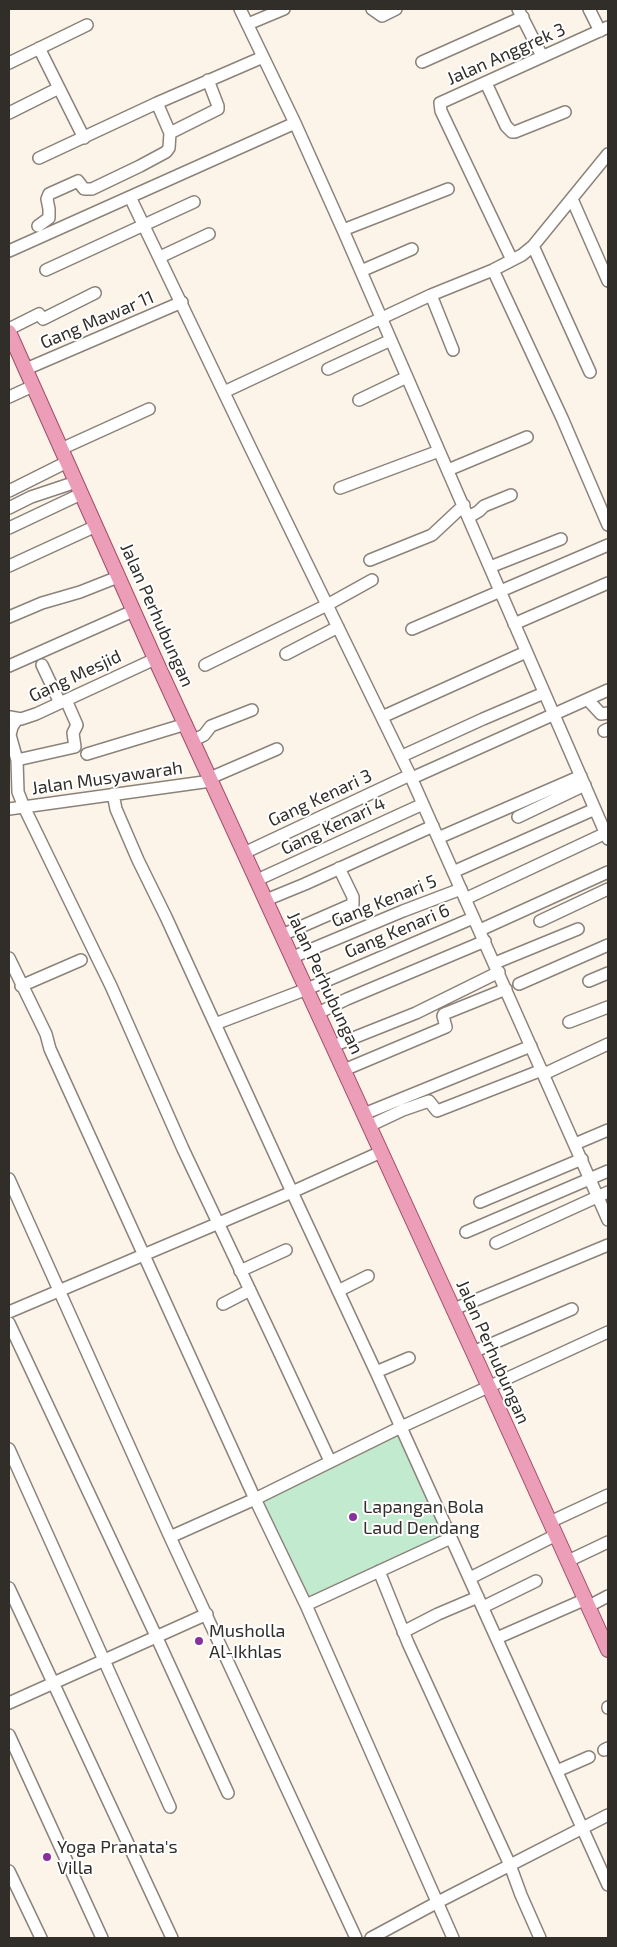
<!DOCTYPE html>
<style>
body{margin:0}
#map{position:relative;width:617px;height:1947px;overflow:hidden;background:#fcf3e9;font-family:"Exo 2",sans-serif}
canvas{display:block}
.frame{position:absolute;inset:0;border:10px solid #312e2a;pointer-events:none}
</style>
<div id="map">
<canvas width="617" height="1947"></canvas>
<div class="frame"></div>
</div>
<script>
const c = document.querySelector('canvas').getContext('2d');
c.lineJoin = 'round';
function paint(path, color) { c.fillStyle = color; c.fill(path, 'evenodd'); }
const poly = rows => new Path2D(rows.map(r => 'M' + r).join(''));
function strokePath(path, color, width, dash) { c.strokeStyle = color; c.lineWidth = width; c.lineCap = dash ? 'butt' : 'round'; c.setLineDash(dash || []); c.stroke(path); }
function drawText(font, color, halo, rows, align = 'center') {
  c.font = font + ' "Exo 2",sans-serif'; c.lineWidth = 4; c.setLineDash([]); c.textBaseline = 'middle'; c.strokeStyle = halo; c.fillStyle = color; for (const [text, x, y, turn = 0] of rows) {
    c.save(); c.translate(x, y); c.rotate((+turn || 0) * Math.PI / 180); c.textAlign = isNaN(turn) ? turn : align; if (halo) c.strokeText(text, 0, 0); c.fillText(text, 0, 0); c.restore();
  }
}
paint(poly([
 [399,1434,447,1534,307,1601,259,1500]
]), '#c2eacf');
const minor = poly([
 [240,9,295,123,343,230,608,839],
 [372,9,382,16,396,9],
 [518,9,542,56],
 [589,9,600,31],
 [248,24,284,9],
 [39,48,84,138],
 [422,62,523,17],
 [9,63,87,25],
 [486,83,506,126,512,132,515,132,565,112],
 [157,103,263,57],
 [9,113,59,88],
 [170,133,218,109,218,106,208,80],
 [130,197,251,449,410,775,608,1220],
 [572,199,608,281],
 [38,226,49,218,49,209,47,199,49,194,78,181,84,189,92,189,140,166,166,152,169,148,170,133,157,103,39,158],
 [343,230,448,189],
 [533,246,590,372],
 [9,251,295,123],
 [160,257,209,234],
 [512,260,441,111,440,103,608,27],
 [46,270,194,202],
 [493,270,562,418,608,525],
 [361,271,412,249],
 [431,295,453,350],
 [9,329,39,314,43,319,95,293],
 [26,369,182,302],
 [328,369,391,340],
 [224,392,431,295,493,270,522,255,533,246,608,154],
 [9,397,33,386],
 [359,400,407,377],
 [61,449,149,409],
 [448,470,527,437],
 [340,488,439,451],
 [9,491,67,462],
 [9,508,31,497,76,482],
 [469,517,479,511,484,506,511,495],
 [9,528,81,494],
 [370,560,432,535,464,505],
 [9,566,96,526],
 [490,567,561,539],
 [9,617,42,603,80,592,118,577],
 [514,624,608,583],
 [412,629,608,545],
 [286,654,338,627],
 [42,665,60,703],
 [205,665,327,605,372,580],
 [9,666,133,611],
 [588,700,601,714,608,713],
 [10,717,21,719,36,714,155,659],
 [382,717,526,652],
 [17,719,12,727,10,735,17,760,18,792,24,807,111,986,183,1149,275,1343,330,1461],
 [604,731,608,729],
 [194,740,204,735,211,726,252,710],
 [87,754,186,724],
 [402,756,483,719,544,693],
 [17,760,75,747,73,733,77,725,66,700],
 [210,778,277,749],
 [412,778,608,690],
 [113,794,116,809,138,860,166,917,292,1192,376,1372,608,1885],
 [9,809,211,781],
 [518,817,585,785],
 [438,838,581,776],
 [244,853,410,775],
 [453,872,595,809],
 [257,880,423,804],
 [465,899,606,833],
 [266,900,305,884,433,826],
 [540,921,608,889],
 [480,930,608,872],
 [282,935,353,904,353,897,339,868],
 [293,957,403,911,461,889],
 [9,958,46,1034,50,1049,255,1499,170,1537],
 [495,963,578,929],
 [589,981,608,973],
 [519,984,608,945],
 [21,986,81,960],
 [318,1013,347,999,485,941],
 [569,1022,608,1007],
 [215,1024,307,989,473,918],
 [333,1046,416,1013,499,972],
 [344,1070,446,1027,443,1016,444,1014,506,989],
 [544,1074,608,1044],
 [364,1114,531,1046],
 [369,1126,403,1110,429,1101,437,1111,542,1070],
 [575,1144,608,1130],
 [9,1179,170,1537,356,1938],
 [480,1202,582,1159],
 [466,1232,608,1171],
 [496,1243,608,1192],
 [240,1271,286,1250],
 [338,1291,368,1276],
 [223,1304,250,1290],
 [454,1309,608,1245],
 [9,1312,292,1192,381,1152],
 [9,1323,157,1638,228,1793],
 [473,1352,572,1309],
 [376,1372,409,1358],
 [9,1449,170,1807],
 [550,1522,608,1495],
 [568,1561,608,1542],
 [379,1571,408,1643,510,1865,521,1895,540,1938],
 [470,1578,556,1535],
 [9,1588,172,1938],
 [306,1605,451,1538],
 [589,1606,608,1596],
 [483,1607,536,1581],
 [403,1632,438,1614,478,1597],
 [497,1638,586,1599],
 [9,1703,207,1614],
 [608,1708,608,1707],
 [9,1735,102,1938],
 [604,1750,608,1748],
 [557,1771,589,1757],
 [9,1871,41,1938],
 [371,1938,436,1903,608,1815],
 [453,1938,306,1605,255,1499,401,1427,608,1332]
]);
const major = poly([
 [9,332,155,659,473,1352,608,1650]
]);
strokePath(minor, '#8b837a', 14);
strokePath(major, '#a34c68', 16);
strokePath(minor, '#fff', 11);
strokePath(major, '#ec9db8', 14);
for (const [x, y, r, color] of [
 [353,1517,5,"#88309d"],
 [199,1641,5,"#88309d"],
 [47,1857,5,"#88309d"]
]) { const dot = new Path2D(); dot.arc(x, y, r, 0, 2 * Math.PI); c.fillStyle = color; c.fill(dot); strokePath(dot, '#fff', 2); }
drawText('18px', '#312e2a', '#fff', [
 ["Jalan Anggrek 3",506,54,-24],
 ["Gang Mawar 11",97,320,-23],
 ["Jalan Perhubungan",157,615,66],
 ["Gang Mesjid",75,676,-25],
 ["Jalan Musyawarah",107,778,-8],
 ["Gang Kenari 3",320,798,-25],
 ["Gang Kenari 4",333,826,-25],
 ["Gang Kenari 5",384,901,-22],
 ["Gang Kenari 6",397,931,-23],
 ["Jalan Perhubungan",325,983,65],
 ["Jalan Perhubungan",493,1352,66]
]);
drawText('18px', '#312e2a', '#fff', [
 ["Lapangan Bola",363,1507],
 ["Laud Dendang",363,1528],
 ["Musholla",209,1631],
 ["Al-Ikhlas",209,1652],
 ["Yoga Pranata's",57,1847],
 ["Villa",57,1868]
], 'left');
</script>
